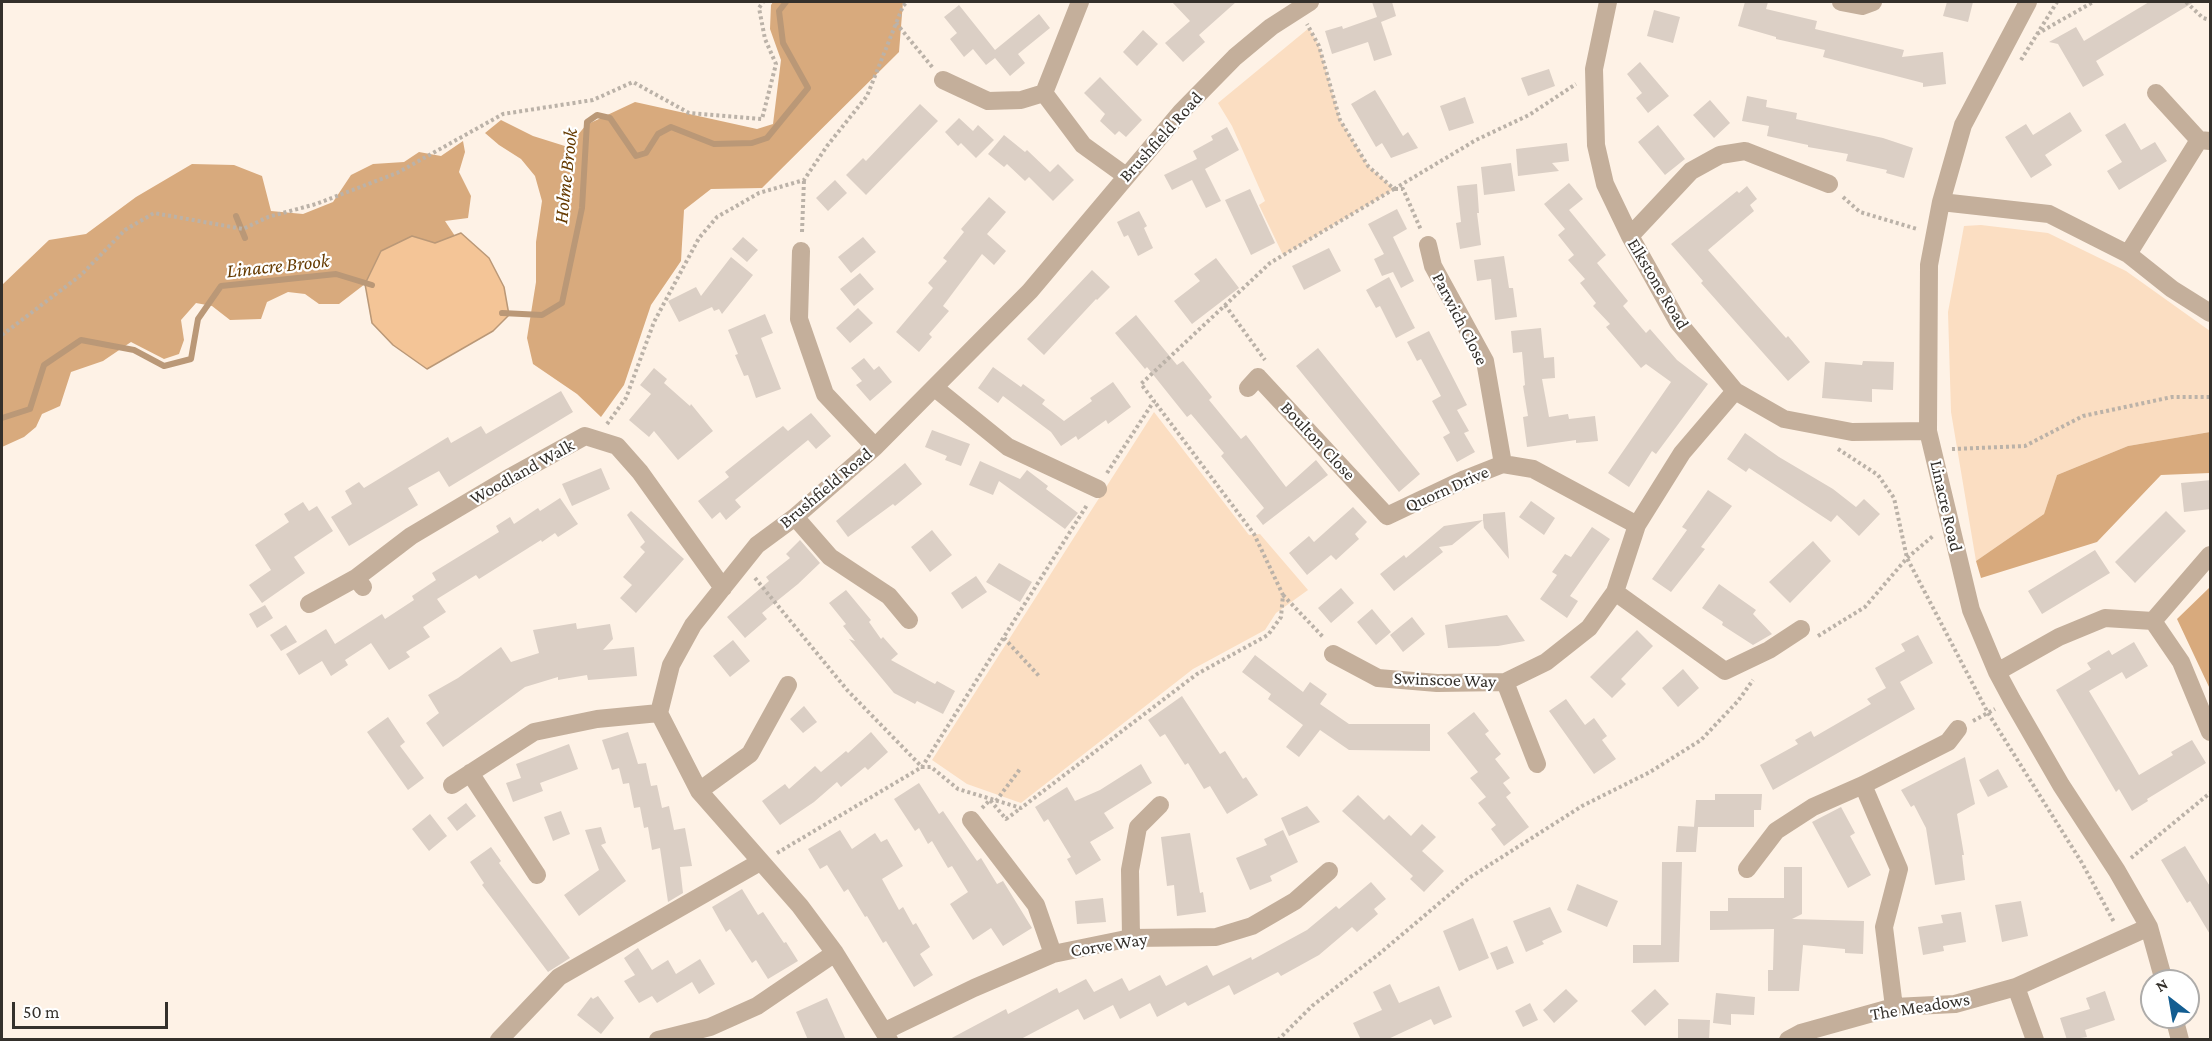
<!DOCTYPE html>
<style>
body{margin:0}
#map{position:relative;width:2212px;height:1041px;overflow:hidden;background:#fef2e6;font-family:"Crimson Pro",serif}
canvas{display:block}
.frame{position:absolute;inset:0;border:3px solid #34302b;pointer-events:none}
.north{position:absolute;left:2140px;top:969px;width:60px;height:60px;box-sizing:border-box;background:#fff;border:2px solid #aeacaa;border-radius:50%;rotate:329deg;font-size:16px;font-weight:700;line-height:24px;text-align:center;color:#34302b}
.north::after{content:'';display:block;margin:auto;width:21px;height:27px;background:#135d91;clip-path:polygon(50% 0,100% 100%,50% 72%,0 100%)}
.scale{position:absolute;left:12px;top:1002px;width:156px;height:27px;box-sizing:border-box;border:3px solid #34302b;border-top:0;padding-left:8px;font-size:18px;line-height:21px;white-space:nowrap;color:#34302b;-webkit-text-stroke:4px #fff;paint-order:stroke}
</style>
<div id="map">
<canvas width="2212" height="1041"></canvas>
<div class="frame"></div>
<div class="north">N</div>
<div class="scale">50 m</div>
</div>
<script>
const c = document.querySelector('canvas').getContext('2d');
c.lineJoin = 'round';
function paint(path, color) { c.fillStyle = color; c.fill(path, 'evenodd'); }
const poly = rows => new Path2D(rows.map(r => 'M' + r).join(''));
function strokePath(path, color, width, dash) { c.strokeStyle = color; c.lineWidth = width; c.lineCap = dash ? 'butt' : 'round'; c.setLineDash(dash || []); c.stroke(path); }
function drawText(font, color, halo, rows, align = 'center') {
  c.font = font + ' "Crimson Pro",serif'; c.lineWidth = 4.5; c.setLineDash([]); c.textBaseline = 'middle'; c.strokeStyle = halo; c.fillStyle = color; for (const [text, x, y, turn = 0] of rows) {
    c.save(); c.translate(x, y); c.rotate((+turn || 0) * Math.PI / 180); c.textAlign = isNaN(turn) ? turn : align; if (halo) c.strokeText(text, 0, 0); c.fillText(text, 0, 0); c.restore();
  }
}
paint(poly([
 [1309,28,1319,46,1340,120,1368,166,1394,189,1283,255,1259,205,1265,201,1232,126,1218,103],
 [1981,225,2048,233,2126,271,2210,331,2210,432,2128,446,2057,475,2044,514,1976,561,1951,412,1948,312,1964,226],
 [1154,412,1249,535,1260,534,1308,590,1276,613,1265,630,1193,669,1021,803,967,784,932,760]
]), '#fbdec2');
paint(poly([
 [773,2,903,2,899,52,762,188,711,189,684,210,681,261,651,305,624,385,601,417,577,394,533,364,527,338,536,282,536,242,542,201,535,176,521,159,499,145,485,133,501,120,533,136,568,147,586,125,635,102,757,129,773,124,781,60,770,29,771,5],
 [463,141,465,152,459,172,471,196,468,218,445,221,455,236,435,243,412,236,381,251,365,284,339,304,319,304,305,294,288,292,267,302,261,319,230,320,212,306,196,303,181,320,184,340,179,354,164,359,131,342,103,361,71,372,60,406,42,414,36,427,24,437,2,447,2,285,49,240,86,234,136,197,192,164,234,165,262,176,271,211,303,214,333,202,351,175,373,164,404,162,419,152,441,156],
 [2210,432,2210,473,2161,475,2097,542,1981,578,1976,561,2044,514,2057,475,2128,446],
 [2210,587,2210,689,2177,619]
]), '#d8aa7d');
const water = poly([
 [461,233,489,258,504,287,509,315,493,331,427,369,393,345,372,323,365,284,381,251,412,236,435,243,461,233]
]);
paint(water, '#f4c597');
strokePath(water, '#ba9877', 1.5);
strokePath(poly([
 [236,216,245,238],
 [502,313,542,315,562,303,582,208,587,122,597,115,610,118,636,156,646,153,658,134,671,127,714,144,752,143,767,138,808,88,783,43,779,11,786,2],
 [2,418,30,409,44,365,81,340,134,350,164,366,191,359,198,319,221,286,336,274,372,285]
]), '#ba9877', 6);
paint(poly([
 [1172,2,1236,2,1199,35,1205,42,1183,62,1165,43,1190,21],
 [1372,2,1392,2,1396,16,1381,22,1392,55,1374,61,1368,42,1332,54,1325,31,1342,26,1343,29,1377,17],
 [1745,2,1768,2,1766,9,1817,21,1815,29,1904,50,1902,57,1943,52,1946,84,1923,87,1923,83,1823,57,1825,50,1776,39,1776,37,1738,26],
 [1947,2,1973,2,1968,22,1943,16],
 [2149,2,2194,2,2096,61,2104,75,2083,87,2058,44,2049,42,2076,27,2084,41],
 [959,5,995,50,1039,14,1050,28,1018,54,1025,63,1010,76,995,58,986,65,973,49,964,57,950,39,957,33,944,17],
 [1654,10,1680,17,1673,43,1647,36],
 [1143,30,1158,44,1137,66,1123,52],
 [1640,62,1669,96,1648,113,1636,98,1642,93,1627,74],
 [1549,69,1555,86,1528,96,1521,78],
 [1100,77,1142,120,1126,137,1119,131,1115,135,1100,121,1105,114,1084,93],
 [1375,90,1403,136,1408,132,1418,148,1391,158,1382,143,1376,147,1351,104],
 [1747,96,1767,100,1766,107,1797,113,1796,119,1883,138,1913,148,1904,178,1886,173,1887,170,1846,161,1848,154,1808,147,1808,145,1767,136,1769,126,1742,121],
 [1465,97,1474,123,1449,131,1440,106],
 [1710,100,1730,123,1714,138,1693,115],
 [920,104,938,121,866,195,846,175,863,158,866,161],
 [2070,112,2082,131,2045,155,2052,165,2031,178,2005,137,2026,124,2033,135],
 [959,118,973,131,978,125,994,140,976,158,961,143,958,146,945,132],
 [2125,123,2141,150,2155,142,2167,161,2119,190,2107,171,2122,162,2105,135],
 [1658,125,1685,159,1665,175,1638,142],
 [1227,127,1239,150,1205,169,1221,201,1206,208,1192,180,1172,190,1164,175,1197,159,1193,151,1213,140,1211,136],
 [1004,135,1025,152,1027,150,1050,172,1058,164,1074,180,1053,201,1029,177,1025,181,1007,164,1004,167,988,154],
 [1567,143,1569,161,1552,163,1559,171,1518,176,1516,149],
 [1511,163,1515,191,1484,195,1481,167],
 [835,180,847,193,828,211,816,198],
 [1569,183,1583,199,1569,210,1606,255,1597,263,1628,301,1623,306,1646,333,1650,329,1677,360,1708,384,1656,454,1652,451,1629,487,1608,473,1671,382,1646,364,1641,368,1606,327,1610,324,1593,306,1596,303,1580,283,1585,279,1568,260,1574,255,1558,235,1565,229,1544,204],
 [1477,184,1479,213,1477,213,1481,245,1460,249,1456,223,1461,222,1457,186],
 [1747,186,1757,199,1750,205,1754,211,1708,250,1786,338,1788,336,1810,362,1788,381,1701,283,1703,281,1671,244,1737,191,1739,193],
 [1250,189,1275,243,1251,255,1225,200],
 [989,197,1006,212,987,234,1006,251,994,265,982,254,943,306,949,311,929,334,932,337,919,352,896,332,933,288,928,283,947,261,943,258,964,232,961,229],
 [1397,209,1407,229,1393,237,1414,281,1401,288,1393,272,1382,276,1374,259,1384,254,1368,224],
 [1139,211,1147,226,1144,228,1153,248,1138,256,1128,235,1124,237,1117,222],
 [743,237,758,250,747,262,732,249],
 [863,237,876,252,851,273,838,257],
 [1329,248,1341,271,1304,290,1292,266],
 [1504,256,1509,288,1513,288,1517,317,1495,320,1491,279,1477,281,1474,260],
 [731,257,753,275,722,314,719,309,714,311,712,307,679,322,668,301,696,287,701,296],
 [1216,258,1239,288,1192,324,1174,301,1200,281,1194,274],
 [1092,270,1110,287,1097,300,1096,299,1044,355,1027,339],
 [860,273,874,289,854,306,840,289],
 [1389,277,1415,328,1396,338,1380,306,1376,308,1366,290],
 [858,308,873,323,850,343,836,328],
 [765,314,773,333,761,338,781,389,756,398,748,375,744,376,735,355,738,354,728,330],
 [1136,315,1177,365,1183,361,1212,397,1209,400,1241,439,1246,435,1286,487,1316,460,1328,475,1263,525,1256,516,1264,508,1221,456,1224,453,1191,414,1187,417,1147,367,1145,369,1115,333],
 [1541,328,1544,358,1554,357,1555,378,1542,379,1549,417,1568,414,1569,419,1595,416,1598,441,1576,443,1576,440,1527,447,1523,417,1528,416,1523,386,1525,385,1522,352,1513,353,1511,331],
 [1429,331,1467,405,1457,410,1469,431,1464,433,1475,452,1457,462,1443,437,1450,433,1432,401,1441,396,1421,359,1417,361,1407,342],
 [1318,348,1420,474,1399,492,1296,366],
 [864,358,874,370,879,366,892,382,870,401,856,385,862,381,851,368],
 [1863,361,1894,362,1893,390,1872,389,1872,402,1822,398,1825,362,1862,365],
 [993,367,1021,387,1023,384,1045,400,1042,404,1064,421,1092,401,1090,398,1113,382,1131,407,1108,424,1106,420,1078,440,1076,436,1061,446,1051,432,1003,396,998,403,978,388],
 [654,368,667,379,664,383,690,406,691,404,713,431,678,460,654,431,649,437,629,420,651,394,640,385],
 [561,391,573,412,449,487,439,471,408,488,418,505,349,546,331,517,352,504,345,491,359,482,364,488,448,437,451,443,481,426,486,434],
 [811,413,831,436,816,449,808,440,735,500,741,507,726,520,720,512,712,519,698,501,729,477,725,472,783,426,788,431],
 [932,430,970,444,961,466,945,460,947,456,925,447],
 [1745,433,1779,457,1833,489,1856,507,1864,499,1880,514,1859,536,1837,515,1831,522,1749,468,1746,472,1727,459],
 [980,461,1020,479,1027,470,1048,486,1046,489,1078,513,1065,529,999,481,993,495,969,485],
 [905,463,922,484,895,506,893,504,848,537,836,521],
 [601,468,610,489,572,506,562,484],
 [2211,480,2211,509,2184,512,2181,483],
 [1708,490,1732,506,1701,547,1705,549,1671,592,1652,579,1687,530,1682,527],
 [560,498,578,524,558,537,555,533,542,542,541,540,479,579,476,575,437,599,446,612,423,627,430,637,406,652,410,657,389,670,371,643,345,660,348,665,331,676,322,661,299,675,286,654,326,629,335,644,382,614,385,619,414,600,412,596,436,580,432,573,499,532,496,526,510,517,514,524,538,508,540,511],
 [1531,501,1555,518,1544,535,1519,517],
 [303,502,309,511,317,506,333,531,294,557,305,573,262,603,249,585,271,570,255,545,289,522,284,514],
 [1353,507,1367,522,1355,534,1359,539,1336,560,1331,555,1307,575,1289,553,1309,536,1314,542],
 [631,511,684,559,636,613,620,598,632,585,623,577,645,552,640,547,645,542,627,515],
 [2166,511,2186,531,2135,583,2115,562],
 [1505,512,1509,559,1484,528,1483,520,1452,545,1439,547,1443,552,1394,591,1380,574,1404,555,1406,558,1444,526,1483,520,1483,514],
 [1592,527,1610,539,1570,596,1578,601,1567,618,1540,599,1557,575,1552,572,1565,554,1571,557],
 [932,530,952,555,930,572,911,547],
 [800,540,820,563,798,584,762,613,767,619,745,638,727,617,769,581,766,577,790,558,786,554],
 [1813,541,1831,561,1790,603,1769,582],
 [2095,550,2110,573,2042,614,2028,591],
 [999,563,1032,582,1020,602,986,582],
 [976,576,987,592,962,609,951,593],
 [1719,584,1756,610,1753,614,1772,634,1753,645,1722,625,1723,622,1702,608],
 [1341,588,1354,603,1331,623,1318,608],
 [846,590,871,620,869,622,881,639,883,637,898,654,891,660,935,684,937,681,955,691,943,714,917,701,915,704,894,693,849,639,855,641,843,626,846,624,829,603],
 [265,605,273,618,257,628,249,614],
 [1372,609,1391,632,1376,645,1357,622],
 [1507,615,1525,641,1498,646,1448,648,1445,625],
 [1412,617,1425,634,1403,652,1390,635],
 [576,623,577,629,610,624,613,639,603,650,634,647,637,676,588,680,587,675,558,680,558,677,525,687,443,747,426,723,439,713,428,695,458,678,501,647,511,662,539,653,533,630],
 [286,625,297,642,281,651,270,635],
 [1637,630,1653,646,1621,679,1626,684,1612,698,1590,677],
 [1918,635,1933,663,1900,682,1915,709,1773,790,1760,765,1798,744,1795,740,1811,731,1814,737,1871,704,1867,699,1886,688,1875,668,1905,651,1901,644],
 [733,640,750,661,730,677,713,656],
 [2134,642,2148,666,2126,679,2122,672,2089,691,2128,756,2139,775,2173,755,2171,752,2192,740,2206,763,2147,799,2148,801,2132,811,2119,789,2116,792,2056,690,2091,669,2087,663,2109,650,2112,655],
 [1255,655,1303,692,1310,682,1327,694,1320,704,1349,724,1430,724,1430,751,1349,750,1320,730,1299,757,1286,747,1303,725,1268,699,1271,694,1242,672],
 [1683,669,1699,688,1678,707,1662,688],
 [1182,696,1220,754,1225,751,1243,779,1246,777,1258,795,1227,814,1210,786,1204,789,1188,763,1185,765,1165,734,1160,737,1148,720],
 [1566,699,1585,725,1594,718,1607,736,1602,740,1616,759,1594,774,1549,711],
 [804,706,817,722,803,733,790,719],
 [1474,712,1489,731,1485,734,1501,754,1495,759,1510,778,1503,783,1511,793,1506,797,1529,827,1504,846,1491,829,1496,825,1478,803,1486,797,1470,778,1478,772,1447,733],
 [388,717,405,742,400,746,424,778,408,790,367,732],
 [628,732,638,764,646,763,651,786,657,785,662,808,669,806,674,830,685,828,692,866,680,867,683,893,668,902,660,848,652,850,648,827,644,828,640,807,634,808,629,783,623,784,619,768,612,770,602,740],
 [871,732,888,752,868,770,865,767,841,787,837,782,814,802,780,825,762,801,785,784,789,789,815,766,821,772,846,751,848,753],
 [569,744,578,769,540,783,543,791,513,802,506,783,521,778,516,764],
 [1965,757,1975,804,1957,814,1964,855,1962,855,1965,880,1935,885,1926,828,1914,805,1911,807,1901,790],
 [1141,764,1152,783,1104,813,1114,828,1090,842,1101,860,1076,875,1067,859,1071,857,1048,819,1044,822,1035,807,1067,787,1075,801,1100,790],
 [1998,769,2008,787,1988,797,1979,780],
 [919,783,939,814,943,811,977,861,981,858,997,884,1003,881,1032,928,1003,946,991,928,973,940,950,904,968,892,952,866,948,868,932,841,928,844,919,828,915,831,894,799],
 [1715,794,1762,794,1761,810,1754,810,1754,827,1694,827,1696,800,1715,800],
 [1358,795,1384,820,1389,815,1411,836,1422,824,1436,837,1422,851,1444,871,1424,892,1410,879,1413,876,1342,811],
 [466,803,476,816,457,831,447,818],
 [1307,806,1320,822,1289,836,1281,818],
 [1841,807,1855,833,1850,836,1871,875,1848,888,1812,822],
 [561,811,570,834,553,841,544,817],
 [430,814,447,836,429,851,412,829],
 [1678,826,1698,827,1696,852,1676,852],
 [601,827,606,843,601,845,626,881,579,916,564,895,599,870,585,830],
 [840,830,852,849,875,833,881,842,887,839,903,866,882,879,899,910,903,907,913,925,916,923,930,947,920,954,933,975,914,987,886,941,883,943,867,916,865,917,848,889,844,892,827,865,820,869,808,849],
 [1283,830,1298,862,1270,876,1272,881,1250,890,1236,858,1267,845,1264,839],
 [1190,833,1200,893,1203,892,1206,912,1177,916,1174,885,1167,886,1161,837],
 [2185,846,2211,888,2211,936,2190,901,2187,903,2161,860],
 [491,847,501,861,499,863,570,958,548,972,482,885,484,883,470,862],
 [1662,862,1682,862,1679,962,1633,963,1633,945,1661,945],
 [1784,867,1802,867,1802,914,1792,919,1864,921,1863,954,1845,953,1845,949,1803,945,1799,991,1768,991,1768,970,1773,970,1774,929,1710,930,1710,911,1728,911,1728,898,1784,898],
 [1371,882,1386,899,1374,909,1378,914,1357,932,1352,927,1319,955,1281,976,1278,972,1234,995,1229,985,1188,1006,1185,1002,1157,1017,1150,1003,1120,1019,1113,1005,1084,1020,1078,1009,1019,1040,948,1040,1006,1009,1008,1014,1057,988,1059,993,1086,979,1094,992,1122,978,1129,991,1160,975,1166,986,1207,965,1213,976,1251,957,1252,960,1307,930,1336,906,1339,909],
 [1577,884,1618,901,1607,927,1567,910],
 [742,889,758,915,763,912,784,943,786,942,798,961,768,979,756,960,752,963,730,929,726,932,712,907],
 [1103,898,1106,922,1077,924,1075,901],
 [2021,901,2028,936,2002,942,1995,905],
 [1550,907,1562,932,1542,941,1544,944,1526,952,1513,921],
 [1961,912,1966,942,1943,946,1944,951,1923,955,1918,927,1943,923,1941,915],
 [1473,918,1489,958,1459,971,1443,931],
 [1507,946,1514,963,1497,970,1490,953],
 [638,948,652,970,668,960,676,974,700,959,715,984,699,994,692,982,657,1003,652,996,639,1003,624,981,635,975,624,958],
 [1390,984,1399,1003,1439,986,1452,1017,1434,1025,1431,1019,1386,1040,1361,1040,1353,1023,1382,1010,1373,992],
 [1566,989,1578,1001,1554,1023,1543,1010],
 [1655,989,1669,1004,1645,1026,1631,1011],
 [2105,991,2115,1020,2085,1030,2087,1037,2067,1040,2060,1018,2090,1009,2086,998],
 [1716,993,1755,997,1754,1015,1731,1014,1731,1025,1713,1023],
 [598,996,614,1018,601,1034,577,1015,591,997,593,999],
 [827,998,846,1040,808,1040,796,1012],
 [1530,1003,1538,1020,1523,1027,1515,1011],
 [1678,1019,1710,1020,1709,1040,1678,1040]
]), '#dbcfc5');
strokePath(poly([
 [2186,2,2203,18,2210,20],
 [896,23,933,68],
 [2037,34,2093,2],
 [2021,60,2057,2],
 [1394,189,1476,140,1529,115,1576,84],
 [1395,189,1403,189,1421,230],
 [1843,197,1860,212,1917,229],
 [802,232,804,180],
 [1225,305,1265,360],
 [2,335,81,275,125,230,154,213,243,229,268,217,316,204,397,173,503,114,593,100,633,82,689,113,762,119,776,64,765,39,759,8,763,2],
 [607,424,626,398,654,322,699,238,717,217,759,193,804,180,827,146,867,96,903,6,907,2],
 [1838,449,1878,475,1894,498,1907,558,1988,713,2082,863,2114,922],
 [1952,449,2025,446,2083,416,2172,397,2210,397],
 [1107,473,1154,401,1141,384,1270,263,1394,189,1368,166,1340,120,1319,46,1307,24],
 [755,578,848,691,922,767,931,767,958,789,1021,808,1197,674,1268,635,1281,617,1283,595,1254,534,1154,401],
 [1283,595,1324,638],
 [1818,636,1865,607,1907,558,1933,536],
 [1004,638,1039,676],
 [1973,721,1995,709],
 [996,801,1020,769],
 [982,808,990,800,1006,819,1021,808],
 [777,853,922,767,1087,505],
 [2131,858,2210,793],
 [1278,1040,1312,1006,1379,954,1469,878,1582,806,1650,772,1701,740,1738,701,1753,680]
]), '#bbb2a8', 4, [3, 3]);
strokePath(poly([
 [1080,2,1044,93,1083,145,1126,176],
 [1608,2,1594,69,1596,145,1605,184,1630,236,1678,322,1735,391,1784,419,1852,432,1928,431],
 [1841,2,1862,6,1873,2],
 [2028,2,1963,125,1941,202,1929,265,1928,431,1971,610,1997,672,2012,700,2061,785,2117,871,2149,927,2164,981],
 [943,80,988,101,1021,100,1044,93],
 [2156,93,2199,140],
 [1941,202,2049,214,2128,254,2172,289,2210,313],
 [1630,236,1691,171,1720,155,1745,151,1829,184],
 [1428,245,1433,266,1485,361,1503,464],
 [801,251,799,319,825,394,875,447],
 [2128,254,2199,140,2210,141],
 [935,388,1008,447,1098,489],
 [1248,388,1258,377,1387,516,1465,479,1503,464,1533,469,1637,525],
 [795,517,830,557,889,596,909,620],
 [363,587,356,578,411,536,507,479,585,436,617,446,640,472,723,588],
 [1615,592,1725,671,1769,650,1801,629],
 [309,604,356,578],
 [2153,621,2210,555],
 [1333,654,1378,678,1437,683,1505,682,1546,662,1589,628,1615,592,1637,525,1682,453,1735,391],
 [1997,672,2059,637,2105,618,2153,621,2181,662,2210,732],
 [1505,682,1537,764],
 [470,773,537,875],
 [452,785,534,732,597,719,659,713],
 [1863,785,1899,869,1884,927,1894,1007],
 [699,791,750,754,788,685],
 [971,820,1036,905,1053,954],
 [1747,869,1776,831,1813,807,1863,785,1948,742,1958,729],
 [1131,938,1130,870,1138,827,1160,805],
 [2016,987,2035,1040],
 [2174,1017,2180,1040],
 [885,1031,974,988,1053,954,1131,938,1216,937,1252,926,1295,901,1329,871],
 [499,1040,559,977,760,862],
 [658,1040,710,1027,757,1006,835,953],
 [889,1040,835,953,800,906,699,791,659,713,671,665,693,625,757,545,795,517,875,447,1030,291,1181,112,1235,57,1271,27,1310,2],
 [1788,1040,1801,1033,1894,1007,1955,1004,2016,987,2149,927]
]), '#c4af9b', 18);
drawText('18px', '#34302b', '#fff', [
 ["Brushfield Road",1161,137,-48],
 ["Elkstone Road",1658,284,59],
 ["Parwich Close",1460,319,63],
 ["Boulton Close",1318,441,47],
 ["Woodland Walk",522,472,-29],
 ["Brushfield Road",826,488,-40],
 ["Quorn Drive",1447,489,-24],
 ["Linacre Road",1946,506,77],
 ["Swinscoe Way",1445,680,2],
 ["Corve Way",1109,945,-9],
 ["The Meadows",1920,1007,-9]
]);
drawText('italic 20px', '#653a00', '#fff', [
 ["Holme Brook",566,176,-84],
 ["Linacre Brook",278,266,-6]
]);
</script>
